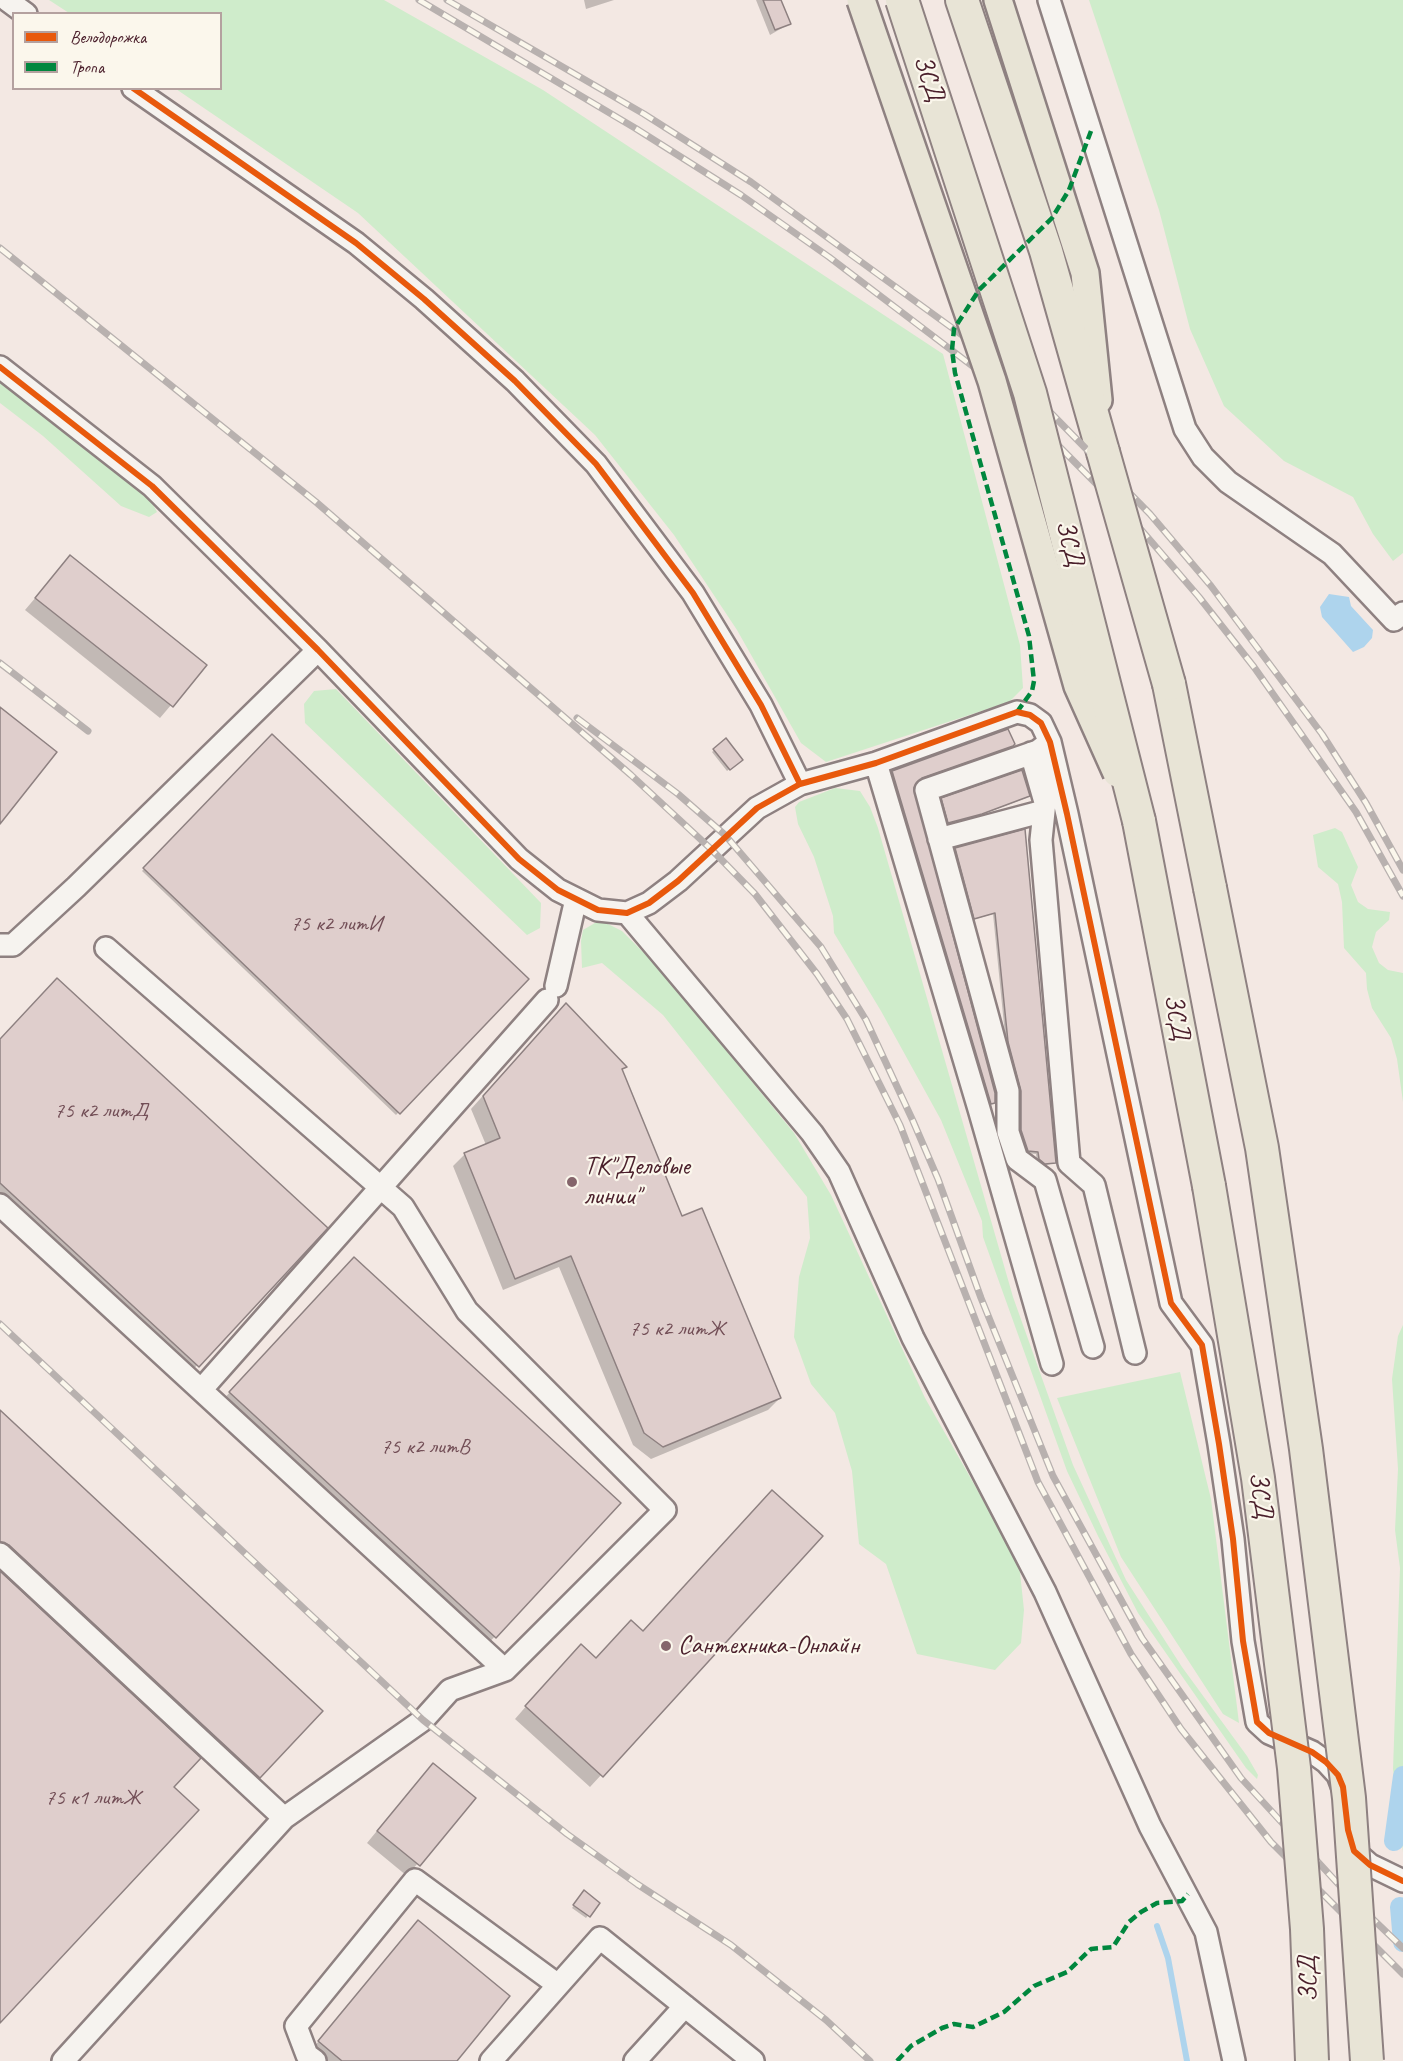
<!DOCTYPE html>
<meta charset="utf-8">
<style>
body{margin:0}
#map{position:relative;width:1403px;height:2061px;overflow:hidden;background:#f3e8e3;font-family:Caveat,sans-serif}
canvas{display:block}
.legend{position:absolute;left:12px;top:12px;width:210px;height:78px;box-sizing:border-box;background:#fbf7ec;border:2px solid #b4a19f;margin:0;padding:8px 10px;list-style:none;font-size:18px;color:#4a1f2b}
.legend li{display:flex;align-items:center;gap:12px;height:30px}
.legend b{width:30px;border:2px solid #b4a19f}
</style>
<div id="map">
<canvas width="1403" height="2061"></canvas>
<ul class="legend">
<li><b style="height:8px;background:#e8590c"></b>Велодорожка</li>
<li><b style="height:8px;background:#00873e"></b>Тропа</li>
</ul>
</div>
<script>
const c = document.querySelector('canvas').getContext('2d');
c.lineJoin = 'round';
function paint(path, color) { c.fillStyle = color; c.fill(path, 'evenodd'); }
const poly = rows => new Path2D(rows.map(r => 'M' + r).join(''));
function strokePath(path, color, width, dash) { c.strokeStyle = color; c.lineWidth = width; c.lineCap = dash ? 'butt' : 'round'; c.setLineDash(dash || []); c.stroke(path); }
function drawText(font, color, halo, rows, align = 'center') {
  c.font = font + ' Caveat,sans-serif'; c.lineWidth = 4.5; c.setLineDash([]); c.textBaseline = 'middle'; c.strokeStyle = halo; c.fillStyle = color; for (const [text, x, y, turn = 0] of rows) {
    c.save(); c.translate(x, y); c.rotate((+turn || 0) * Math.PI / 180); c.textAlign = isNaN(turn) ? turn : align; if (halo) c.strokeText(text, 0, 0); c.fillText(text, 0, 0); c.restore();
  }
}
paint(poly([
 [49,0,384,0,543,90,943,354,1020,645,1023,688,1009,702,826,762,801,743,737,630,674,535,595,435,358,213,176,89,220,88,220,14,69,13],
 [1089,0,1403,0,1403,553,1393,561,1373,534,1353,497,1284,461,1224,406,1190,329,1159,210],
 [0,382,115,470,151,501,157,512,149,517,121,506,43,436,0,403],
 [336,689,541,903,540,928,527,935,305,723,304,704,314,691],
 [835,788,860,791,870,807,878,828,1013,1297,1073,1465,1126,1580,1182,1667,1247,1756,1258,1775,1257,1779,1246,1768,1138,1613,1098,1536,1067,1471,983,1237,982,1221,941,1120,881,1011,834,933,833,916,814,857,798,824,795,807,799,802],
 [1335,828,1342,832,1358,867,1351,885,1358,902,1368,909,1390,912,1389,920,1376,932,1372,947,1379,963,1388,970,1403,973,1403,1102,1397,1059,1391,1038,1372,1008,1367,989,1366,973,1344,948,1342,902,1338,884,1318,867,1313,835],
 [600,920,622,931,658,967,794,1133,831,1195,925,1398,1019,1563,1024,1610,1021,1643,995,1670,917,1654,886,1564,859,1544,852,1471,835,1413,811,1384,794,1337,799,1277,810,1238,807,1197,663,1015,602,963,582,968,581,941,583,930],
 [1403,1325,1403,1852,1393,1769,1400,1568,1395,1530,1398,1469,1392,1379,1398,1336],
 [1180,1372,1211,1499,1239,1723,1223,1714,1121,1557,1057,1398]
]), '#cfeccb');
paint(poly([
 [1329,594,1349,597,1351,606,1373,630,1372,638,1364,647,1353,652,1322,617,1320,607]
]), '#aed4ed');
paint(poly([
 [584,0,614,0,586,9],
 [756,0,780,0,789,24,770,35],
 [70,557,205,665,160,718,25,610],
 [272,736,527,979,396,1115,142,871],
 [726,740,741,760,727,771,712,752],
 [1011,745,918,780,912,787,994,1102,989,1105,890,774],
 [1026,798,978,816,946,825,940,802,942,799],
 [1023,831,1055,1163,1042,1166,1037,1162,1036,1154,1026,1153,1019,1133,1019,1094,1006,1045,993,914,972,920,954,852],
 [554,1017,625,1067,621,1071,681,1218,780,1398,768,1410,651,1459,633,1445,559,1267,503,1290,453,1166,465,1154,486,1145,471,1109],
 [0,1041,326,1228,186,1377,0,1205],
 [343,1270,619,1503,484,1648,219,1404],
 [0,1412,321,1711,247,1788,0,1558],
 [821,1536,590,1787,515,1719,569,1657,596,1660],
 [422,1776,473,1798,407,1876,367,1843],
 [582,1894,598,1903,586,1918,572,1908],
 [418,1922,455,2061,317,2061,308,2054]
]), '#0003');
strokePath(poly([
 [1157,1926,1168,1958,1187,2061]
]), '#aed4ed', 6);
strokePath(poly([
 [1394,1841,1403,1776],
 [1400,1907,1403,1942]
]), '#aed4ed', 20);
const building = poly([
 [763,0,781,0,791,24,775,30,763,0],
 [70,555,207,665,173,707,35,598,70,555],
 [0,707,57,752,0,824,0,707],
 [1008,729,1015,744,1013,746,922,778,914,788,995,1093,995,1103,991,1104,892,771,1008,729],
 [272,734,529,979,400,1114,143,868,272,734],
 [726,738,743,760,730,770,713,749,726,738],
 [1022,770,1030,796,982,814,948,823,941,798,1022,770],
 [1025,829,1056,1163,1045,1164,1039,1159,1038,1152,1028,1151,1021,1130,1021,1091,1008,1042,995,913,974,919,955,848,1025,829],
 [57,978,328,1228,199,1367,0,1183,0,1039,57,978],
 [566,1003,627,1067,622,1069,682,1216,702,1208,781,1398,663,1447,644,1433,571,1256,515,1279,464,1153,500,1138,483,1096,566,1003],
 [354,1257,621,1503,496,1638,229,1392,354,1257],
 [0,1410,323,1711,260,1778,9,1545,0,1542,0,1410],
 [772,1490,823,1536,603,1777,525,1706,581,1644,596,1658,631,1620,643,1631,772,1490],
 [0,1571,201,1758,174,1787,199,1810,0,2023,0,1571],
 [433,1763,476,1798,420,1866,377,1831,433,1763],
 [584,1890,600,1903,590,1917,573,1905,584,1890],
 [418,1920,510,1996,457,2061,342,2061,318,2041,418,1920]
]);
paint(building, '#dfcecc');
strokePath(building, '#8e8181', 1.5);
const minor = poly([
 [7,0,26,14],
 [1049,0,1185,429,1203,457,1228,482,1332,554,1394,620,1403,613],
 [133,88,356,243,424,299,515,381,596,464,693,593,761,705,800,784],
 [0,367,152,486,318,650,519,859,558,890,598,910,627,913,649,903,678,881,757,808,800,784,876,763,1017,712,1030,715,1041,723,1050,742,1067,814,1171,1303,1202,1345,1219,1444,1233,1539,1243,1641,1257,1722,1269,1733,1312,1752,1326,1762,1338,1775,1343,1788],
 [1050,742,1038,751,926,790,1008,1091,1008,1132,1017,1159,1045,1180,1093,1347],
 [1031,753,1045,802,1041,840,1069,1163,1094,1185,1135,1353],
 [876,763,979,1109,1052,1364],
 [939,839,1044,811],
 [627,913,812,1133,839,1172,913,1338,1045,1592,1150,1826,1206,1932,1234,2061],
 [0,945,13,945,76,887,318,650],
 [556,986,576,899],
 [0,1205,505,1670],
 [201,1390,547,1000],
 [0,1554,284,1818,423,1720,450,1690,505,1670,665,1510,467,1311,403,1207,106,948],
 [1352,1845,1354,1851,1370,1865,1403,1881],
 [63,2061,284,1818],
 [315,2061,307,2055,296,2026,415,1880,558,1985],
 [491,2061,600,1938,753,2061],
 [635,2061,685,2006]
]);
const major = poly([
 [998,0,1085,273,1098,400]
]);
const highway = poly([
 [962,0,1046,251,1103,452],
 [1169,684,1210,888],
 [1139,821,1209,1186]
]);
strokePath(minor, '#8e8181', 26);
strokePath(major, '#8e8181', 32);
strokePath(highway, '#8e8181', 36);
strokePath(minor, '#f6f3ef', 21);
strokePath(major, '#e8e4d6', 27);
strokePath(highway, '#e8e4d6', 32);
const rail = poly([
 [419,0,635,128,741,195,829,257,975,368,1033,420,1137,525,1199,597,1254,667,1356,812,1403,896],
 [447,0,644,114,751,182,977,346,1044,406,1150,514,1211,586,1322,734,1366,803,1403,870],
 [0,248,316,502,631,775,711,849,755,894,817,974,847,1019,900,1125,1038,1482,1131,1654,1181,1729,1271,1842,1403,1974],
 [0,663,88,731],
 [577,718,678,794,725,835,821,947,866,1020,913,1121,938,1179,981,1298,1053,1476,1142,1638,1241,1778,1352,1899,1403,1948],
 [0,1324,423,1720,567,1834,637,1884,731,1945,826,2020,870,2061]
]);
strokePath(rail, '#b8b1af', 7);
strokePath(rail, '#fbf7ec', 4.5, [14]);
const majorBridge = poly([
 [861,0,992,381,1078,686,1117,773]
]);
const highwayBridge = poly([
 [902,0,1030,393,1139,821],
 [1103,452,1169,684],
 [1210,888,1262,1148,1306,1449,1349,1798,1367,2061],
 [1209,1186,1258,1478,1294,1768,1307,1929,1312,2061]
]);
strokePath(majorBridge, '#8e8181', 32, []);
strokePath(highwayBridge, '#8e8181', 36, []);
strokePath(majorBridge, '#e8e4d6', 27);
strokePath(highwayBridge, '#e8e4d6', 32);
strokePath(poly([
 [1017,712,1032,691,1034,681,1029,636,955,373,952,350,954,329,979,290,1052,218,1069,190,1091,131],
 [897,2061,911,2046,942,2028,954,2024,973,2027,1004,2012,1034,1986,1067,1972,1091,1949,1113,1947,1129,1922,1141,1912,1157,1903,1182,1901,1188,1894]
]), '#00873e', 4.5, [9, 4.5]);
strokePath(poly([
 [133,88,356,243,424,299,515,381,596,464,693,593,761,705,800,784],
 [0,367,152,486,318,650,519,859,558,890,598,910,627,913,649,903,678,881,757,808,800,784,876,763,1017,712,1030,715,1041,723,1050,742,1067,814,1171,1303,1202,1345,1219,1444,1233,1539,1243,1641,1257,1722,1269,1733,1312,1752,1326,1762,1338,1775,1343,1787,1348,1830,1354,1851,1370,1865,1403,1881]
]), '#e8590c', 6);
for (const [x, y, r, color] of [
 [572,1182,6,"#85656b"],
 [666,1646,6,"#85656b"]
]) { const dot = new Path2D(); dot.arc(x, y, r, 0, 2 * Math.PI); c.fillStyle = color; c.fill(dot); strokePath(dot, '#fbf7ec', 2); }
drawText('22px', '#724e56', null, [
 ["75 к2 литИ",336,924],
 ["75 к2 литД",101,1111],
 ["75 к2 литЖ",677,1329],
 ["75 к2 литВ",425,1447],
 ["75 к1 литЖ",93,1798]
]);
drawText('26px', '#4a1f2b', '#fbf7ec', [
 ["ЗСД",928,78,71],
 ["ЗСД",1069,543,75],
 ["ЗСД",1176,1017,79],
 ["ЗСД",1260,1495,82],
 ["ЗСД",1309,1979,-92]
]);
drawText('26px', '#4a1f2b', '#fbf7ec', [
 ["ТК\"Деловые",584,1167],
 ["линии\"",584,1197],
 ["Сантехника-Онлайн",678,1646]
], 'left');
</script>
